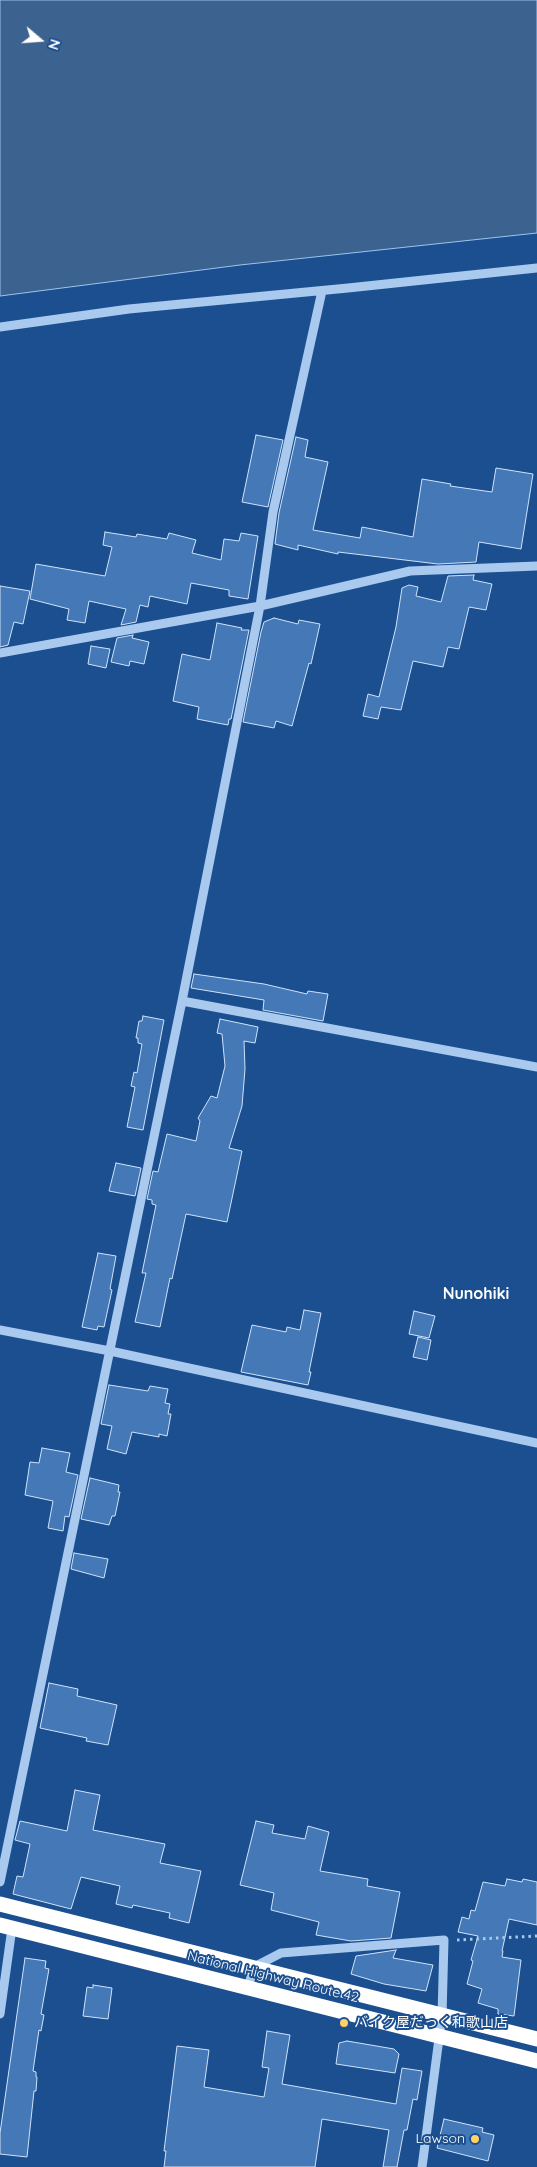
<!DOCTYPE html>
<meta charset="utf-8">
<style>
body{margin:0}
#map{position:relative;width:537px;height:2167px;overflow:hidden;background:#1b4f8f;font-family:Quicksand,sans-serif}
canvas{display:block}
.north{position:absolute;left:15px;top:15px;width:50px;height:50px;-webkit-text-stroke:4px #1b4f8f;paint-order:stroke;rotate:108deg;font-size:14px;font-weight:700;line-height:20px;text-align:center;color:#fff}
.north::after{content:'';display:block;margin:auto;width:18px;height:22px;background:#fff;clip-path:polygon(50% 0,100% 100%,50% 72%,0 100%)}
</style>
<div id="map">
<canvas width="537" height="2167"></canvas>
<div class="north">N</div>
</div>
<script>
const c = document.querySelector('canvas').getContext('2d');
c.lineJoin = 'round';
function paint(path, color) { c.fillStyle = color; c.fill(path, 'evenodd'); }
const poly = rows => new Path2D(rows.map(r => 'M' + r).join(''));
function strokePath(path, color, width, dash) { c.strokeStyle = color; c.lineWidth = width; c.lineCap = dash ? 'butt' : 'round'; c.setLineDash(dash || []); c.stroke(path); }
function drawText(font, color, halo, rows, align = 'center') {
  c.font = font + ' Quicksand,"Noto Sans JP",sans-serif'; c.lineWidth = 4; c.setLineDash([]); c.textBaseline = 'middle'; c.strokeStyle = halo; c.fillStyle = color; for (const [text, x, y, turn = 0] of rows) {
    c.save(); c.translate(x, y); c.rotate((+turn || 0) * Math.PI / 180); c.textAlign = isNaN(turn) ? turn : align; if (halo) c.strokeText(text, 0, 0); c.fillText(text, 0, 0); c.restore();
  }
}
const water = poly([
 [0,0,537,0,537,233,240,265,0,296,0,0]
]);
paint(water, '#3c6290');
strokePath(water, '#9cc4f0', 1);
const building = poly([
 [256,435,283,440,268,507,242,502,256,435],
 [296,437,308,440,305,457,328,462,313,530,360,538,362,527,413,537,422,479,451,484,450,486,492,492,496,468,533,474,521,549,479,542,476,562,438,564,338,552,338,554,298,545,298,550,275,544,279,513,296,437],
 [105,532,136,537,137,534,167,539,169,533,196,540,192,553,221,560,224,539,239,541,241,533,258,536,248,599,229,596,229,590,191,583,187,604,150,596,148,607,140,605,136,622,121,625,126,609,89,601,85,623,67,620,69,609,30,599,36,564,105,576,112,547,103,545,105,532],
 [474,575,473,580,492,584,486,610,469,607,459,649,448,647,443,667,413,661,401,710,381,707,378,719,363,716,368,694,379,697,396,627,402,588,409,585,418,587,416,596,441,602,448,576,474,575],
 [0,586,30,591,23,624,14,622,8,645,0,647,0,586],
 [274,618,298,624,299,620,320,624,311,664,309,663,292,726,276,721,274,728,243,722,261,632,264,622,274,618],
 [217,623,242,628,241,630,249,630,231,719,229,719,228,725,197,719,199,707,173,701,182,654,210,660,217,623],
 [133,635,132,638,149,642,144,664,130,661,129,666,111,662,117,638,133,635],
 [91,646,110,649,106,668,88,664,91,646],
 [194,974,264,984,307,994,308,991,328,994,323,1021,263,1010,264,1000,191,988,194,974],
 [143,1016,164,1020,143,1130,127,1127,135,1087,131,1086,134,1072,137,1073,142,1044,138,1043,138,1038,136,1038,139,1021,142,1021,143,1016],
 [220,1019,258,1027,255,1043,244,1041,245,1069,242,1106,229,1148,242,1151,227,1222,186,1214,172,1279,170,1278,160,1327,135,1322,146,1273,142,1273,156,1205,152,1204,152,1200,147,1199,153,1171,158,1172,167,1134,196,1141,200,1121,198,1118,211,1096,217,1098,225,1066,222,1034,217,1033,220,1019],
 [116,1163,141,1168,135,1196,109,1191,116,1163],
 [98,1253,116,1256,110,1289,112,1290,104,1327,98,1326,97,1330,82,1327,98,1253],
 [304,1310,321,1313,309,1372,311,1372,308,1385,241,1372,252,1325,286,1332,287,1327,300,1330,304,1310],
 [414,1311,435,1316,429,1338,409,1334,414,1311],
 [418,1337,431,1340,427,1360,413,1357,418,1337],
 [109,1385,148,1391,150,1386,168,1389,165,1403,170,1404,168,1414,171,1414,167,1436,159,1434,159,1437,132,1432,126,1454,107,1449,112,1426,101,1424,109,1385],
 [42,1448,70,1453,66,1472,78,1475,69,1517,65,1516,63,1531,48,1528,53,1501,25,1495,30,1462,39,1463,42,1448],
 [90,1478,119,1485,118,1492,120,1492,115,1516,112,1516,109,1525,81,1519,90,1478],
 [74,1553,108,1559,104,1578,71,1569,74,1553],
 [49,1683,78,1689,77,1696,117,1705,108,1745,86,1741,87,1738,40,1728,49,1683],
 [75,1790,100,1795,93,1830,165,1844,160,1863,201,1871,189,1923,169,1918,170,1913,133,1905,132,1908,116,1904,120,1886,81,1877,71,1909,13,1894,17,1876,23,1877,30,1844,15,1840,20,1821,67,1831,75,1790],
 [256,1821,274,1825,272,1833,305,1839,308,1826,329,1832,320,1871,368,1879,367,1886,400,1892,391,1938,351,1941,316,1935,319,1922,271,1910,274,1893,240,1885,256,1821],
 [507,1879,522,1882,523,1879,537,1882,537,1925,509,1919,502,1951,503,1951,502,1957,521,1960,514,2016,498,2014,498,2009,478,2003,482,1989,467,1984,473,1961,471,1960,478,1936,458,1932,462,1917,469,1919,471,1910,475,1911,483,1882,505,1886,507,1879],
 [396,1950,393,1958,433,1965,426,1991,384,1984,351,1974,356,1956,396,1950],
 [25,1958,46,1961,45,1968,49,1969,41,2014,44,2015,41,2031,39,2030,33,2071,36,2072,36,2077,37,2077,36,2091,34,2091,27,2157,0,2154,0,2133,25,1958],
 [93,1985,112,1988,108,2019,83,2016,87,1987,93,1988,93,1985],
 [267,2031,290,2035,282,2084,396,2104,402,2068,422,2071,417,2100,413,2099,407,2130,404,2130,397,2167,383,2167,389,2130,322,2119,315,2167,164,2167,166,2151,164,2151,177,2046,209,2050,204,2087,264,2097,269,2068,262,2067,267,2031],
 [347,2041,394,2049,399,2054,395,2073,336,2064,339,2043,347,2041],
 [444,2119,483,2128,482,2132,494,2135,488,2161,437,2148,444,2119]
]);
paint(building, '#4478b7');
strokePath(building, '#cfe3fa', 1);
strokePath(poly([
 [457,1940,537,1936]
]), '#a9c9ee', 3, [2.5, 4]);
strokePath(poly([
 [0,327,129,309,348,288,537,268],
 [0,653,260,606,410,571,537,566],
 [182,1001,537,1067],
 [0,1330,110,1351,537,1443],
 [0,1882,182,1001,260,606,273,512,322,291],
 [248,1987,254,1967,281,1953,444,1940,442,2016,422,2167],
 [0,2014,12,1928]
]), '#a9c9ee', 9);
strokePath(poly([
 [0,1904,537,2039],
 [0,1925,537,2061]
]), '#fff', 15);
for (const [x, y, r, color] of [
 [344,2023,5,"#ffd166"],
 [475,2139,5,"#ffd166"]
]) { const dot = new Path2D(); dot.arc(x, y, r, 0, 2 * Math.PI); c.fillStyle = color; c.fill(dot); strokePath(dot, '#1b4f8f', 2); }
drawText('14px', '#fff', '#1b4f8f', [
 ["National Highway Route 42",273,1977,14]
]);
drawText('14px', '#fff', '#1b4f8f', [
 ["バイク屋だっく和歌山店",354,2023],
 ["Lawson",465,2139,"right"]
], 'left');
drawText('bold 16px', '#fff', '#1b4f8f', [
 ["Nunohiki",476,1294]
]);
</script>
